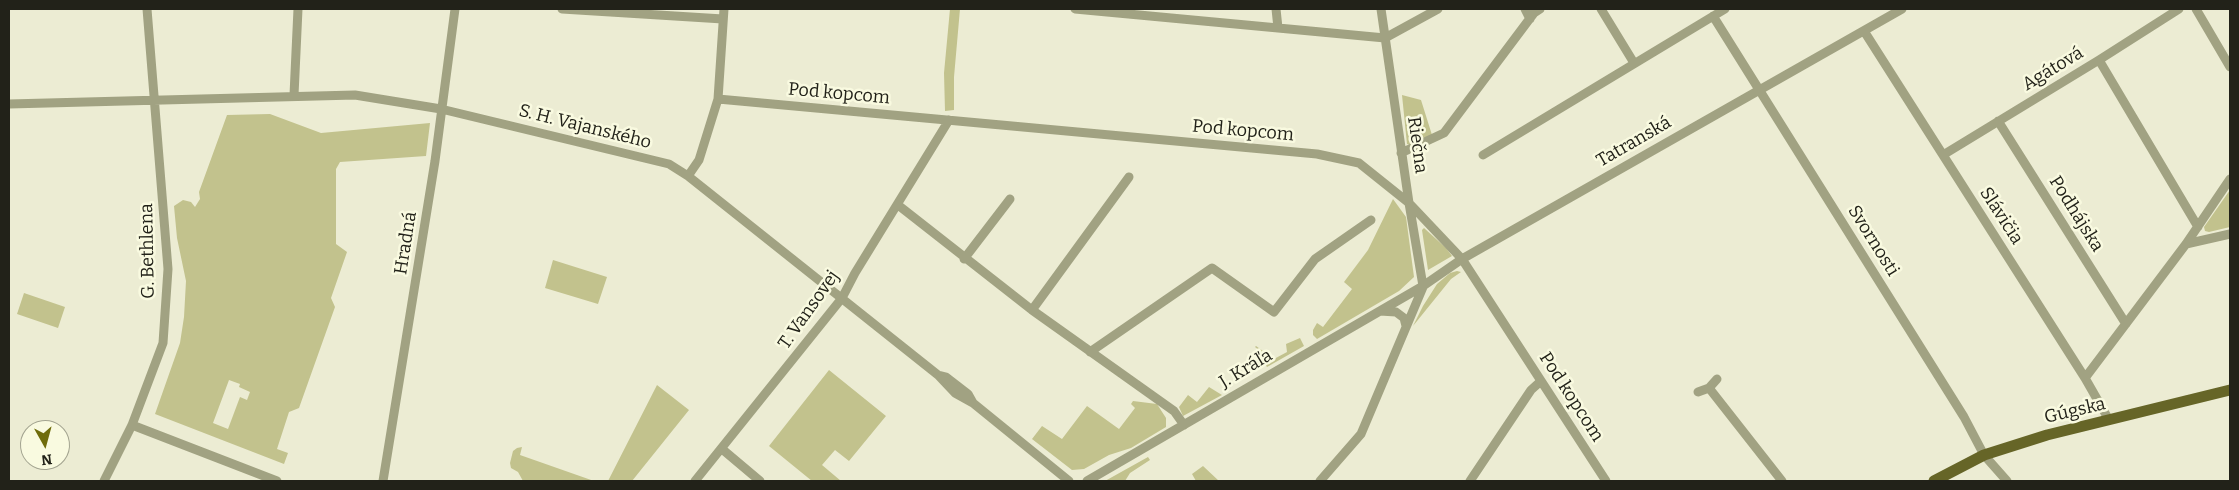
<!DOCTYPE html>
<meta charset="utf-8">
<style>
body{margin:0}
#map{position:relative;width:2239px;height:490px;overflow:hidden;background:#ececd3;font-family:Bitter,serif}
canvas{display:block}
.frame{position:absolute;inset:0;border:10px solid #222219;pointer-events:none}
.north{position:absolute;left:20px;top:420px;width:50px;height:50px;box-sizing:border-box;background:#f9fae0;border:1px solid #a3a490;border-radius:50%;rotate:173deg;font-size:14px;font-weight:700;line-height:20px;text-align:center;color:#222219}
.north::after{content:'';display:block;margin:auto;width:18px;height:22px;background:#6f6c0b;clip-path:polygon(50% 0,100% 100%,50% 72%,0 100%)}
</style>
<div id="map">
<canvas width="2239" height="490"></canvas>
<div class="frame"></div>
<div class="north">N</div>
</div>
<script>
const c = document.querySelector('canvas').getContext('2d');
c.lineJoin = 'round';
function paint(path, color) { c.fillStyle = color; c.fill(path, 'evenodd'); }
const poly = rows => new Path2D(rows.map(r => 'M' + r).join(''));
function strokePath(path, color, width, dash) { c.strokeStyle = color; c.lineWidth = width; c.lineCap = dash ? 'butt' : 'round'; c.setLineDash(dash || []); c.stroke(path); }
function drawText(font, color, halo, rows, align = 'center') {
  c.font = font + ' Bitter,serif'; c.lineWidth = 5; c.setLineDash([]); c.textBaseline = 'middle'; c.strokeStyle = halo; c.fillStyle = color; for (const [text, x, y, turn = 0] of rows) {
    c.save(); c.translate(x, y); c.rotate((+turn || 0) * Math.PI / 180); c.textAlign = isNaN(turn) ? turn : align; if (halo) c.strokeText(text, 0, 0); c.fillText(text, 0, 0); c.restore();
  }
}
paint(poly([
 [950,9,960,9,954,77,954,110,945,111,944,73],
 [1402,95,1421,100,1432,135,1410,145,1407,144],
 [270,114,321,133,430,123,426,156,340,162,336,169,336,244,347,252,331,298,335,307,299,408,289,412,277,449,288,453,284,464,155,414,180,343,184,317,186,281,177,238,174,206,183,200,191,202,195,207,200,199,199,192,227,115],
 [229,380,240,384,239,387,250,392,247,400,240,397,228,429,213,423],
 [2230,190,2230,227,2209,232,2205,231,2204,227],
 [1393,199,1406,217,1414,277,1399,291,1317,339,1313,335,1313,330,1317,323,1323,327,1352,289,1344,282,1368,250],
 [1424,228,1446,248,1452,256,1428,270,1422,230],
 [553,260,607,277,598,304,545,288],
 [1457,271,1461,272,1451,279,1413,326,1423,306,1437,284,1450,273],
 [24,293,65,307,58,328,17,314],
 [1300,338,1304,346,1267,367,1264,363,1267,356,1255,347,1256,346,1274,359,1287,352,1286,344],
 [829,370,886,416,849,461,835,450,822,465,841,481,812,481,769,446],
 [657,385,689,410,632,481,608,481],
 [1209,387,1222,395,1183,416,1179,407,1188,395,1197,402],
 [1133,401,1157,404,1166,418,1166,427,1131,448,1109,455,1084,469,1072,470,1032,439,1042,426,1062,439,1087,406,1119,429,1135,408,1131,404],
 [522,447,520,455,594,481,523,481,518,472,511,468,510,463,513,451,517,448],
 [1148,457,1150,460,1130,473,1125,481,1105,481],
 [1203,466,1219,481,1196,481,1192,474]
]), '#c2c28d');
strokePath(poly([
 [562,9,723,19],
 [1075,9,1385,38,1438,9],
 [1276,9,1278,28],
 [1381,9,1409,203,1423,286],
 [1525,9,1530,19],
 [1601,9,1634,63],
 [2196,9,2230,67],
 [1713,16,1964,417,1984,455,2007,481],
 [1864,31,2085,378,2109,420],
 [2099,60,2198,227],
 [294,95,298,9],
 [718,99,1317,154,1359,163,1409,203,1462,259,1606,481],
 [9,104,355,95,441,109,669,164,688,176,938,375,955,393,973,403,1069,481],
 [1998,121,2126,324],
 [1401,153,1444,133,1534,13,1540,9],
 [1483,155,1725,9],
 [1943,155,2099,60,2179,9],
 [688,176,699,160,718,99,724,9],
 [898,205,1032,310,1174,411,1184,425],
 [2186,244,2230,234],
 [964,259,1010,199],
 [1032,310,1129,177],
 [1380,311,1396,312,1404,318,1406,326],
 [1090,352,1212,268,1274,312,1315,259,1371,220],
 [938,375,946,377,968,394,973,403],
 [2085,378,2186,244,2230,179],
 [1709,388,1782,481],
 [1698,392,1709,388,1717,379],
 [132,425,277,481],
 [722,449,760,481],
 [104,481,132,425,163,343,168,269,147,9],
 [383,481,435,161,455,9],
 [695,481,842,298,855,273,949,120],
 [1087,481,1423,286,1462,259,1902,9],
 [1320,481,1361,434,1423,287],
 [1470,481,1531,390,1541,381]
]), '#a1a282', 9);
strokePath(poly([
 [1934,481,1984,455,2047,435,2230,390]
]), '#666527', 11);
drawText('18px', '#222219', '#f9fae0', [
 ["Agátová",2053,69,-31],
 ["Pod kopcom",839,94,5],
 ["S. H. Vajanského",585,127,14],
 ["Pod kopcom",1243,131,5],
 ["Tatranská",1634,142,-30],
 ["Riečna",1417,145,82],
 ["Podhájska",2076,214,58],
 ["Slávičia",2001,216,57],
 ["Svornosti",1873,241,58],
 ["Hradná",406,243,-81],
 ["G. Bethlena",148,251,-91],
 ["T. Vansovej",809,310,-55],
 ["J. Kráľa",1246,369,-31],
 ["Pod kopcom",1571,397,57],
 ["Gúgska",2075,411,-13]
]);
</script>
